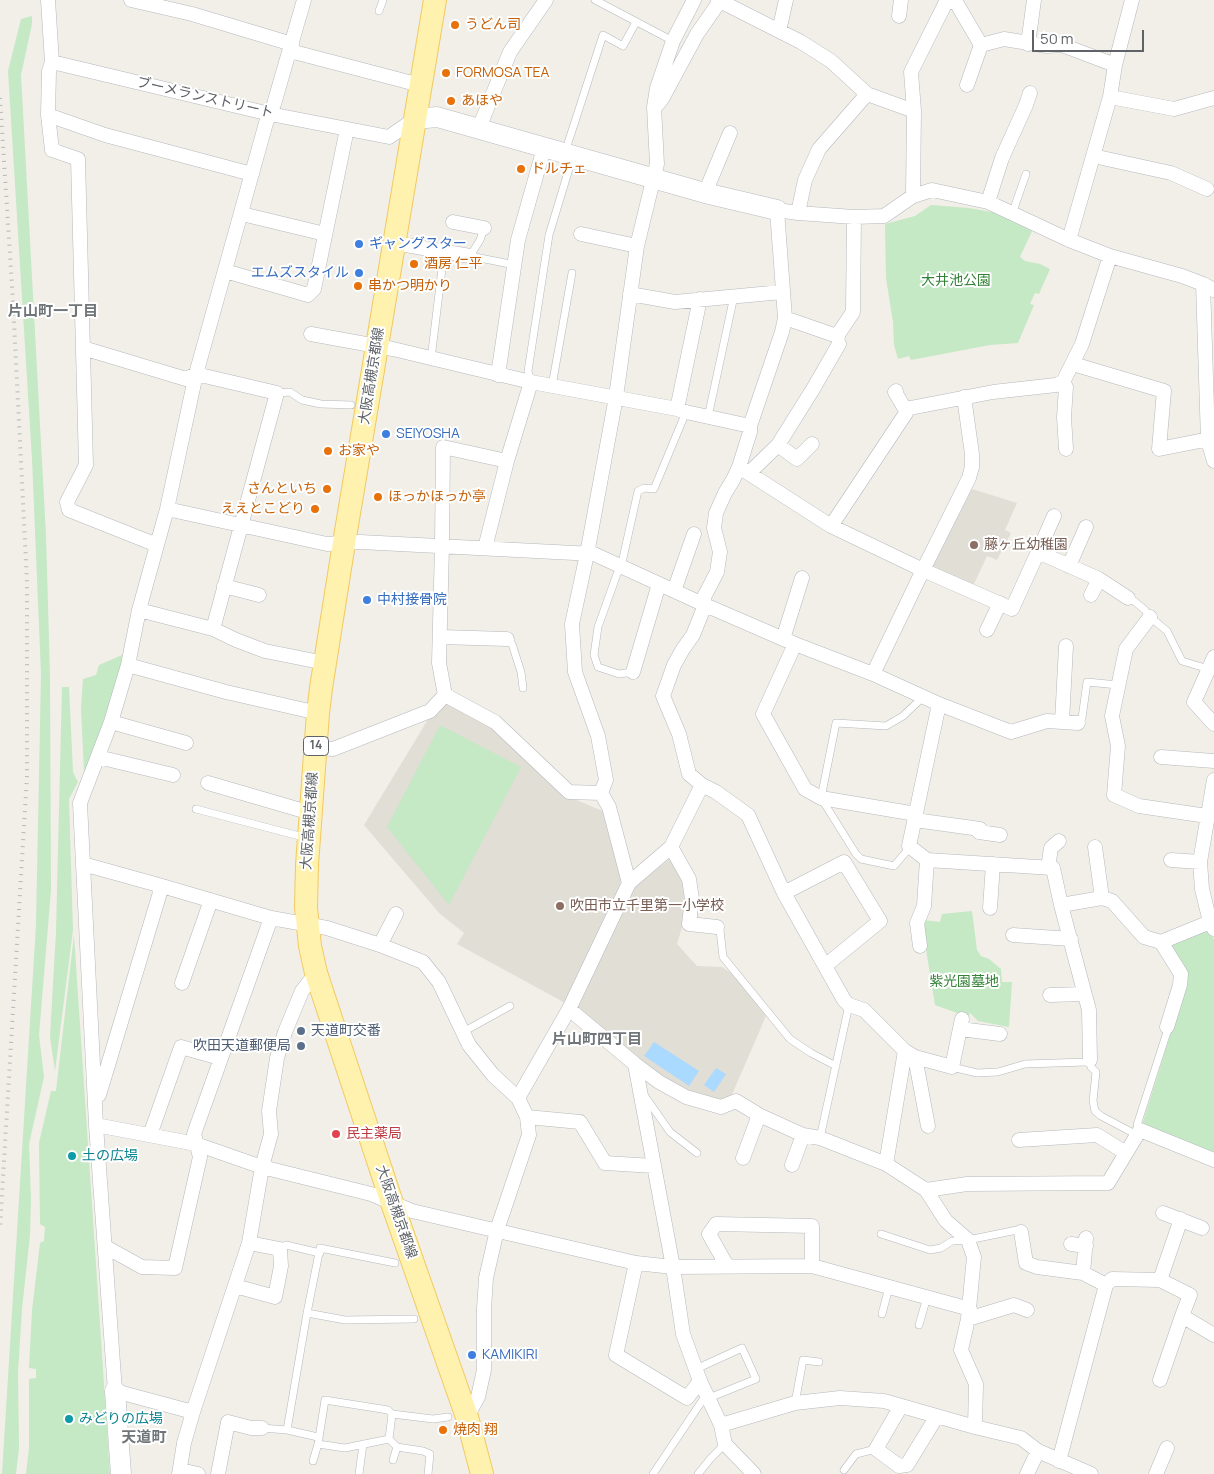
<!DOCTYPE html>
<meta charset="utf-8">
<style>
body{margin:0}
#map{position:relative;width:1214px;height:1474px;overflow:hidden;background:#f1efe8;font-family:Manrope,sans-serif}
canvas{display:block}
.scale{position:absolute;left:1032px;top:30px;width:112px;height:22px;box-sizing:border-box;border:2px solid #5f6368;border-top:0;padding-left:6px;font-size:15px;line-height:18px;white-space:nowrap;color:#5f6368;-webkit-text-stroke:4px #fff;paint-order:stroke}
</style>
<div id="map">
<canvas width="1214" height="1474"></canvas>
<div class="scale">50 m</div>
</div>
<script>
const c = document.querySelector('canvas').getContext('2d');
c.lineJoin = 'round';
function paint(path, color) { c.fillStyle = color; c.fill(path, 'evenodd'); }
const poly = rows => new Path2D(rows.map(r => 'M' + r).join(''));
function strokePath(path, color, width, dash) { c.strokeStyle = color; c.lineWidth = width; c.lineCap = dash ? 'butt' : 'round'; c.setLineDash(dash || []); c.stroke(path); }
function drawText(font, color, halo, rows, align = 'center') {
  c.font = font + ' Manrope,"Noto Sans JP",sans-serif'; c.lineWidth = 4; c.setLineDash([]); c.textBaseline = 'middle'; c.strokeStyle = halo; c.fillStyle = color; for (const [text, x, y, turn = 0] of rows) {
    c.save(); c.translate(x, y); c.rotate((+turn || 0) * Math.PI / 180); c.textAlign = isNaN(turn) ? turn : align; if (halo) c.strokeText(text, 0, 0); c.fillText(text, 0, 0); c.restore();
  }
}
paint(poly([
 [972,489,1017,503,1005,530,1011,533,997,560,987,556,973,586,934,569,932,565],
 [445,702,493,726,567,796,605,812,623,871,620,885,631,890,672,857,685,883,687,899,685,917,677,944,697,966,722,967,733,974,763,1008,766,1016,731,1097,718,1103,689,1094,636,1060,567,1004,457,944,464,933,439,913,364,825,430,716,438,714]
]), '#e1ded6');
paint(poly([
 [32,16,32,24,21,75,46,535,50,676,51,890,39,1035,44,1077,29,1144,31,1199,30,1235,22,1309,18,1372,19,1448,16,1474,2,1474,36,925,41,674,32,459,8,71,21,19],
 [931,205,969,208,998,213,1032,231,1020,257,1025,261,1040,264,1050,269,1039,294,1035,293,1030,304,1034,305,1018,343,990,345,911,360,909,356,898,359,894,345,893,322,886,278,885,224,915,216],
 [122,655,121,666,86,777,84,772,81,708,83,679,96,675,99,665],
 [62,687,69,687,73,772,78,782,69,799,73,930,55,1071,50,1037,56,932],
 [440,725,521,767,449,905,387,827],
 [972,911,977,950,981,956,989,959,1001,969,1002,982,1012,982,1009,1027,978,1021,970,1013,968,1017,935,1005,923,931,923,920,940,922,942,914],
 [1203,929,1209,930,1214,940,1214,1153,1142,1125,1185,988,1186,973,1171,944],
 [74,935,110,1474,26,1474,29,1448,29,1379,36,1378,36,1369,29,1368,32,1311,40,1243,44,1241,45,1227,40,1224,39,1143,51,1091,56,1091]
]), '#c5e8c5');
paint(poly([
 [654,1042,699,1071,689,1086,644,1056],
 [716,1068,726,1074,714,1092,704,1085]
]), '#aadaff');
const lane = poly([
 [595,0,673,41],
 [379,11,383,0],
 [568,143,603,35,623,46,636,22],
 [1012,214,1026,174],
 [484,228,480,240,470,256,515,265],
 [431,359,444,252],
 [531,382,528,371,549,235,569,169],
 [552,386,572,273],
 [277,393,290,392,302,400,321,404,351,405],
 [708,417,734,296],
 [1128,598,1134,601,1145,610,1150,617,1167,631,1182,661,1202,667],
 [507,639,512,644,521,672,523,688],
 [633,672,619,674,598,667,594,655,598,627,617,574,621,567,638,491,644,488,654,489,686,412],
 [1078,723,1082,718,1087,682,1118,685],
 [196,809,307,838],
 [909,846,906,852,894,866,861,859,856,854,821,798,836,723,886,726,903,716,923,697],
 [717,927,720,930,723,957,790,1039,811,1053,836,1066],
 [463,1032,510,1006],
 [952,1067,977,1073,998,1072,1025,1064,1086,1062,1090,1060,1091,1067,1096,1072,1093,1101,1095,1111,1101,1116,1137,1135],
 [644,1095,670,1132,697,1153],
 [1140,1130,1137,1125,1167,1032,1167,1027],
 [820,1138,849,1005],
 [881,1234,930,1250,941,1248,952,1241,968,1240,1017,1230,1021,1232],
 [280,1249,286,1245,320,1253],
 [307,1313,345,1320,414,1319],
 [882,1314,889,1287],
 [919,1325,927,1297],
 [696,1369,742,1348,756,1379,709,1398],
 [795,1403,803,1360,819,1362],
 [262,1428,287,1430,318,1437],
 [287,1430,307,1313,320,1248,395,1263],
 [389,1439,392,1414],
 [318,1444,345,1448,389,1439,397,1447,423,1451,430,1454,428,1474],
 [393,1460,397,1447],
 [313,1461,318,1444,325,1400,388,1410,392,1414,433,1419,448,1417],
 [844,1470,856,1454,876,1449],
 [359,1474,363,1444],
 [653,1474,706,1395],
 [698,1474,711,1458,725,1444]
]);
const street = poly([
 [48,0,52,62,49,71,48,115,52,150,78,159,86,465,67,502,69,510,157,545],
 [131,0,192,14,292,44],
 [304,0,274,104,266,123,196,374,167,509,139,610,128,665,111,722,80,803,83,864,162,886,271,918,327,928,380,945,423,962,439,982,469,1045,493,1075,518,1098,527,1117,529,1135,497,1230,486,1278,484,1309,484,1370,478,1397,467,1417],
 [718,0,801,42,831,61,867,94,914,111],
 [949,0,957,4,981,45,1004,39,1047,46,1062,45,1115,65],
 [899,16,901,0],
 [779,31,786,0],
 [1028,44,1034,0],
 [290,51,420,85],
 [52,62,270,114,389,137,415,119],
 [967,85,981,45],
 [1110,97,1174,109,1214,98],
 [657,105,662,99,697,34,720,1],
 [48,115,105,135,252,174],
 [479,128,510,52,546,0],
 [1093,156,1171,173,1207,189],
 [705,193,730,133],
 [913,196,914,111,911,72,947,0],
 [988,202,1002,158,1026,105,1030,93],
 [798,213,805,180,819,149,867,94],
 [242,214,325,234],
 [453,222,484,228],
 [581,234,637,246],
 [1069,240,1110,97,1115,65,1132,0],
 [394,243,470,256],
 [225,271,308,295,314,289,347,129],
 [1203,284,1208,440,1214,461],
 [630,294,675,302,782,292],
 [785,318,837,336],
 [311,334,393,349,531,382,677,409,686,412,750,426],
 [838,337,837,336,853,312,854,217],
 [83,348,186,379,196,374,277,393,213,629],
 [1073,364,1164,391,1159,449,1214,438],
 [498,375,518,240,544,148],
 [1063,382,1066,387,1064,417,1066,449],
 [677,409,700,299],
 [905,409,993,392,1056,385,1063,382,1082,344,1110,256],
 [778,445,797,459,812,444],
 [739,467,733,480,725,493,716,513,714,528,720,552,717,572,704,597,705,605,693,635,683,649,674,665,663,696,679,734,689,774,702,785,716,792,748,815,784,893,844,1000,849,1005,864,1010,905,1051,886,1164],
 [749,473,778,445,813,389,839,344],
 [167,509,327,544,360,542,594,554,705,605,795,644,873,674,939,704,909,846,927,860,1053,868,1061,905,1102,898,1112,901,1144,937,1161,942,1210,922,1214,923],
 [831,526,906,413,905,409,895,392,896,391],
 [485,548,507,461],
 [1038,552,1054,516],
 [1069,566,1086,527],
 [224,586,259,595],
 [674,591,694,534],
 [1091,595,1099,579],
 [1128,598,1099,579,1038,552,1012,609,923,570,831,526,739,467,750,432,750,426,782,332,785,318,777,210,798,213,854,217,884,216,913,196,932,190,988,202,1069,240,1110,256,1182,276,1203,284,1214,290],
 [139,610,213,629,236,640,265,651,325,663],
 [1150,617,1126,649,1112,716,1118,746,1114,795,1139,806,1207,816],
 [987,630,1000,603],
 [440,637,507,639],
 [783,639,802,578],
 [795,644,763,714,805,789,821,798,916,814],
 [1214,657,1194,702,1214,724],
 [128,665,226,692,318,713],
 [633,672,659,584],
 [873,674,923,570,969,478,972,467,972,454,964,397],
 [445,695,495,722,569,792,601,793,609,807,629,883],
 [939,704,1011,732,1047,721,1078,723],
 [111,722,186,743],
 [1062,722,1066,646],
 [315,748,333,749,430,711,445,695,439,663,442,546,443,447,507,461,531,382],
 [98,757,173,775],
 [1161,757,1214,761],
 [208,783,311,813],
 [601,793,606,780,598,736,575,672,572,624,587,554,616,397,637,246,657,164,654,107,657,88,673,41,694,0],
 [915,820,980,829,979,832,1000,835],
 [671,847,689,879,692,899,689,924,717,927],
 [1095,847,1102,898],
 [1171,860,1200,862],
 [83,864,96,1125,115,1391,193,1412],
 [1048,868,1051,848,1059,841],
 [784,893,844,862,880,921,825,966],
 [1061,905,1089,1010,1090,1060],
 [990,908,993,864],
 [1214,929,1210,922,1202,889,1200,862,1214,780],
 [1013,935,1071,939],
 [1161,942,1181,974,1180,985,1167,1027],
 [380,945,396,914],
 [920,946,917,923,924,906,927,860],
 [182,983,211,900],
 [1050,995,1084,994],
 [569,1009,635,1064,659,1082,686,1097,721,1107,736,1101,759,1115,803,1135,820,1138,886,1164,926,1190,946,1221,968,1240,974,1257,968,1319,961,1350,976,1384,975,1427],
 [960,1029,1000,1034],
 [905,1051,915,1057,952,1067,962,1019],
 [915,1057,928,1126],
 [635,1064,673,1267,683,1334,700,1381,721,1425,725,1444,754,1474],
 [99,1095,162,886],
 [518,1098,569,1009,629,883,671,847,702,785],
 [527,1117,580,1122,605,1163,654,1166],
 [96,1125,196,1144,262,1167,371,1194,412,1211,636,1263,673,1267,812,1266,970,1309],
 [150,1135,181,1047,220,1058],
 [1019,1140,1097,1135,1126,1153],
 [743,1158,759,1115],
 [792,1165,803,1135],
 [926,1190,967,1184,1108,1183,1140,1130,1214,1160],
 [1163,1213,1202,1228],
 [1021,1232,1026,1263,1037,1267,1083,1273,1106,1285],
 [1071,1244,1086,1246],
 [106,1247,142,1267,175,1268,200,1157,194,1134,271,918],
 [636,1263,616,1355,687,1398,700,1381],
 [727,1266,709,1234,716,1224,812,1226,812,1266],
 [1083,1273,1086,1238],
 [1160,1280,1181,1219],
 [235,1286,275,1297,281,1266,280,1249,249,1243],
 [968,1319,1014,1305,1027,1310],
 [1160,1380,1182,1316],
 [901,1406,876,1449,899,1466,907,1465,937,1416],
 [721,1425,795,1403,840,1398,884,1401,975,1427,1021,1438,1038,1451,1091,1474],
 [1059,1461,1106,1285,1112,1279,1160,1280,1190,1295,1182,1316,1214,1335],
 [180,1470,198,1474],
 [179,1474,184,1443,193,1412,249,1243,262,1167,271,1134,269,1111,277,1058,285,1032,302,991,316,973],
 [218,1474,228,1422,251,1428,262,1428],
 [1027,1474,1038,1451],
 [1156,1474,1167,1448]
]);
const secondary = poly([
 [415,119,437,117,705,193,777,210],
 [115,1391,121,1474]
]);
const primary = poly([
 [435,0,344,543,321,688,318,713,307,865,306,908,310,946,316,973,392,1203,467,1417,482,1474]
]);
strokePath(lane, '#b5b8bc', 8);
strokePath(street, '#b5b8bc', 15);
strokePath(secondary, '#b6babf', 21);
strokePath(primary, '#f2c960', 24);
strokePath(lane, '#fff', 7);
strokePath(street, '#fff', 14);
strokePath(secondary, '#fff', 20);
strokePath(primary, '#fff2af', 22);
strokePath(poly([
 [0,98,13,302,27,582,27,776,0,1228]
]), '#b6b7b8', 4, [1, 6]);
for (const [x, y, r, color] of [
 [455,25,5,"#e8710a"],
 [446,73,5,"#e8710a"],
 [451,101,5,"#e8710a"],
 [521,169,5,"#e8710a"],
 [359,244,5,"#3f7fe0"],
 [414,264,5,"#e8710a"],
 [359,273,5,"#3f7fe0"],
 [358,286,5,"#e8710a"],
 [386,434,5,"#3f7fe0"],
 [328,451,5,"#e8710a"],
 [327,489,5,"#e8710a"],
 [378,497,5,"#e8710a"],
 [315,509,5,"#e8710a"],
 [974,545,5,"#8d6e63"],
 [367,600,5,"#3f7fe0"],
 [560,906,5,"#8d6e63"],
 [301,1031,5,"#5c6f8a"],
 [301,1046,5,"#5c6f8a"],
 [336,1134,5,"#e0444e"],
 [72,1156,5,"#0f9aa8"],
 [472,1355,5,"#3f7fe0"],
 [69,1419,5,"#0f9aa8"],
 [443,1430,5,"#e8710a"]
]) { const dot = new Path2D(); dot.arc(x, y, r, 0, 2 * Math.PI); c.fillStyle = color; c.fill(dot); strokePath(dot, '#fff', 2); }
for (const [x, y, w] of [
 [316,746,25]
]) { const box = new Path2D(); box.roundRect(x - w / 2, y - 9.5, w, 19, 4); c.fillStyle = '#fff'; c.fill(box); strokePath(box, '#5f6368', 1); }
drawText('bold 12px', '#5f6368', null, [
 ["14",316,746]
]);
drawText('14px', '#c56008', '#fff', [
 ["うどん司",465,25],
 ["FORMOSA TEA",456,73],
 ["あほや",461,101],
 ["ドルチェ",531,169],
 ["酒房 仁平",424,264],
 ["串かつ明かり",368,286],
 ["お家や",338,451],
 ["さんといち",317,489,"right"],
 ["ほっかほっか亭",388,497],
 ["ええとこどり",305,509,"right"],
 ["焼肉 翔",453,1430]
], 'left');
drawText('14px', '#5f6368', '#fff', [
 ["ブーメランストリート",205,98,13],
 ["大阪高槻京都線",372,376,-81],
 ["大阪高槻京都線",310,821,-86],
 ["大阪高槻京都線",396,1212,71]
]);
drawText('14px', '#366cbe', '#fff', [
 ["ギャングスター",369,244],
 ["エムズスタイル",349,273,"right"],
 ["SEIYOSHA",396,434],
 ["中村接骨院",377,600],
 ["KAMIKIRI",482,1355]
], 'left');
drawText('14px', '#348238', '#fff', [
 ["大井池公園",956,281],
 ["紫光園墓地",964,982]
]);
drawText('14px', '#785e54', '#fff', [
 ["藤ヶ丘幼稚園",984,545],
 ["吹田市立千里第一小学校",570,906]
], 'left');
drawText('14px', '#4e5e75', '#fff', [
 ["天道町交番",311,1031],
 ["吹田天道郵便局",291,1046,"right"]
], 'left');
drawText('14px', '#be3a42', '#fff', [
 ["民主薬局",346,1134]
], 'left');
drawText('14px', '#0d838f', '#fff', [
 ["土の広場",82,1156],
 ["みどりの広場",79,1419]
], 'left');
drawText('bold 15px', '#70757a', '#fff', [
 ["片山町一丁目",53,312],
 ["片山町四丁目",597,1040],
 ["天道町",144,1438]
]);
</script>
